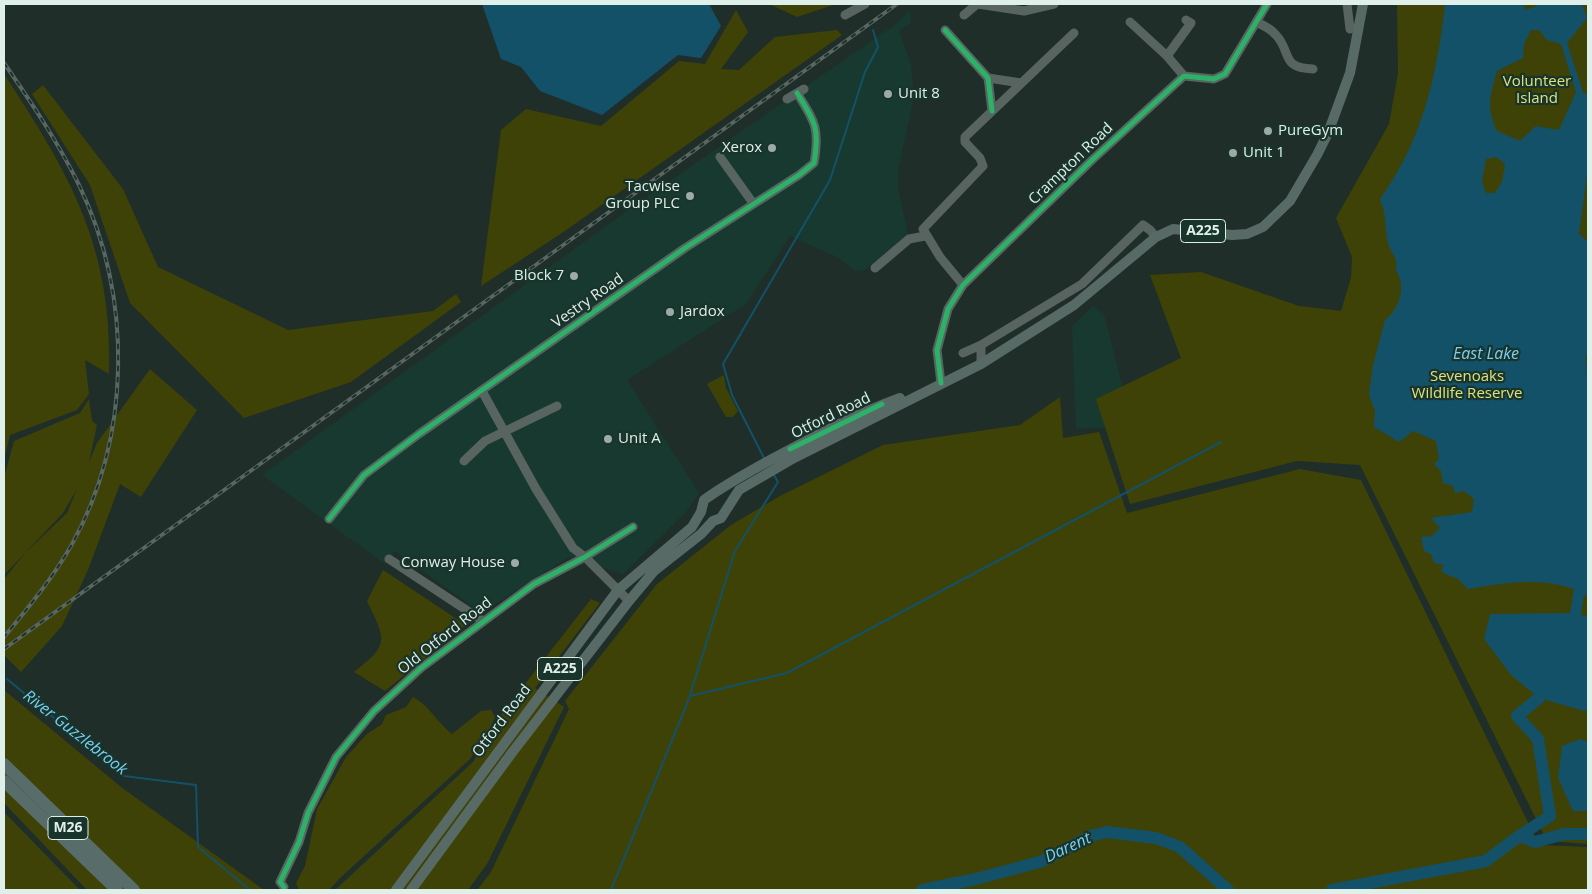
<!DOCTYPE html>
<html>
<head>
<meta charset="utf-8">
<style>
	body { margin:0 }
	#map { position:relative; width:1592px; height:894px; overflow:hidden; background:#1f2e29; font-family:"Open Sans",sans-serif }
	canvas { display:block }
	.frame { position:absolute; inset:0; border:5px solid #dfefe9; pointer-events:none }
</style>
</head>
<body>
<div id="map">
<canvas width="1592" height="894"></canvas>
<div class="frame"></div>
</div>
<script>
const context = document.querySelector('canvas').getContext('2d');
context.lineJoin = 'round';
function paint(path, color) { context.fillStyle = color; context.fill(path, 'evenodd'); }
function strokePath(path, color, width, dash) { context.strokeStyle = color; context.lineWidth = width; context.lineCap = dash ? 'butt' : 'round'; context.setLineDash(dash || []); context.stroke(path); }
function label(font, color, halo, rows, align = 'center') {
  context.font = font + ' "Open Sans",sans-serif'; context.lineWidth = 4.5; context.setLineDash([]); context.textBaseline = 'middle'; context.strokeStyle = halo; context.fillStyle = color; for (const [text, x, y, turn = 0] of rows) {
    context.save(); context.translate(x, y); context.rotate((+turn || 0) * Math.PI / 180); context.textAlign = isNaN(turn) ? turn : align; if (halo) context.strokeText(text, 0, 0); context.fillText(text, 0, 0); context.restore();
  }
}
paint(new Path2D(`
	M 909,10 L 911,16 L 910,24 L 899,30 L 911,65 L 914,96 L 898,170 L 898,189 L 908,234 L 865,270 L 855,271 L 837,257 L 790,236 L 746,304 L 627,380 L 699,493 L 686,512 L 623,574 L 569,557 L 481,613 L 395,551 L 385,564 L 262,475 L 631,208 L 896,24 Z
	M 1093,306 L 1104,314 L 1128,409 L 1113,427 L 1076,429 L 1072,326 Z`), '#18392f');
paint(new Path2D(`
	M 769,4 L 836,4 L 797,17 Z
	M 1397,4 L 1588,4 L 1588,844 L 1547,841 L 1360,465 L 1297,461 L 1130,504 L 1096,399 L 1181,358 L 1150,275 L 1201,272 L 1299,306 L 1341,311 L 1351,278 L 1352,257 L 1336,218 L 1389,124 L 1398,73 Z
	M 736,10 L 748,32 L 721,69 L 739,70 L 775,37 L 837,30 L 842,35 L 562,233 L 481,286 L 501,130 L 526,109 L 601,126 L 679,61 L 705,64 Z
	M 4,74 C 71,176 113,248 109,374 L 85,360 L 89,394 L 77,410 L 10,435 L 4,459 Z
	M 43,85 L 123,189 L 158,267 L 288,330 L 433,311 L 456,294 L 461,302 L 351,382 L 244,418 L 130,303 L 90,185 L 32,94 Z
	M 150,369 L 197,410 L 141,497 L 120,484 L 88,570 L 62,626 L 21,672 L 4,655 L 4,579 L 25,553 L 67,513 L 77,489 L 63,513 L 4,575 L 4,478 L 14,441 L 80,413 L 89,399 L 92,421 L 97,425 L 89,462 L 97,443 Z
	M 724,375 L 726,388 L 738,411 L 733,417 L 726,417 L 707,384 Z
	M 1060,397 L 1063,438 L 1099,432 L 1127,513 L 1300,469 L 1361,480 L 1539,845 L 1588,847 L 1588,890 L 477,890 L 491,872 L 569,709 L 565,701 L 657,584 L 731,525 L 780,496 L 883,445 L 1020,425 Z
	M 383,570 L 466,625 L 385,691 L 354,672 C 390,644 386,641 367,601 Z
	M 591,599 L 600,603 L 535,688 L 564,707 L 487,864 L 468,890 L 335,890 L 474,761 C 479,744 493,732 500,716 Z
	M 4,690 L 121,787 L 264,890 L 87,890 L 4,803 Z
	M 413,697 C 430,706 437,723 452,734 L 481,711 L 491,710 L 495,717 L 488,734 L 470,759 L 339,879 L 329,890 L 299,890 L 296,883 L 305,866 L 317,809 L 346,757 L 367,734 L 382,724 L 386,715 L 406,707 Z
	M 4,812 L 80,890 L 4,890 Z`), '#3f4206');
paint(new Path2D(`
	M 482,4 L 709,4 L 721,26 L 701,58 L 678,55 L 602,115 L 540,91 L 521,67 L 501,59 Z
	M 1443,4 L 1524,4 L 1525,10 L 1537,6 L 1536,4 L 1582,4 L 1587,18 L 1567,43 L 1583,92 L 1588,95 L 1588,167 L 1579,234 L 1588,242 L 1588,349 L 1586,358 L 1588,397 L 1588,596 L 1584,595 L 1581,615 L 1588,616 L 1588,712 L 1539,698 L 1511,675 L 1484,639 L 1490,614 L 1570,613 L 1574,589 C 1537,577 1505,583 1468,589 L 1458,579 L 1441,572 L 1444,565 L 1434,563 L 1431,554 L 1424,551 L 1421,537 L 1432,536 L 1440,528 L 1431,518 L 1472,512 L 1474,499 L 1464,491 L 1455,493 L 1453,486 L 1443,483 L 1441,471 L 1434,464 L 1439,459 L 1436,441 L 1413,431 L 1399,442 L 1374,427 L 1375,411 L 1369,395 L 1373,365 L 1385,320 C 1399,310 1407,286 1396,271 C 1398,254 1391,256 1388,242 C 1384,225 1388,219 1380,199 C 1423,139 1436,78 1445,6 ZM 1531,30 L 1539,30 L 1547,40 L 1561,44 L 1576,92 L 1559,130 L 1536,126 L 1520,141 L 1497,131 C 1486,107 1490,96 1497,71 L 1523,58 L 1524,44 ZM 1496,157 L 1505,164 L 1502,182 L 1495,193 L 1486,193 L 1482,182 L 1486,159 Z
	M 1580,739 L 1588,742 L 1588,811 L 1573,811 L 1558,778 L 1562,746 Z`), '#135168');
strokePath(new Path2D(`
	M 765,460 L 732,395 L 723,364 L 830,180 L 865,72 L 878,47 L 873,30
	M 7,679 L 124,776 L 196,785 L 198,847 L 250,890
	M 690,695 L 735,551 L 778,482 L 774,475
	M 611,890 L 690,696 L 787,673 L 1221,442`), '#135168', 2);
strokePath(new Path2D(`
	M 1519,836 L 1550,816 L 1538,739 L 1517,716 L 1539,698
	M 922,890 L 976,879 L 1043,861 L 1090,836 L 1107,832 L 1156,838 L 1180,847 L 1228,890
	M 1332,890 L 1486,861 L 1519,836 L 1535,842 L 1564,834 L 1588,834`), '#135168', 12);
strokePath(new Path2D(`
	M 978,4 L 1024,11 L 1054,4
	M 1347,4 L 1350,29
	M 845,15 L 865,4
	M 964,15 L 977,4
	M 1130,22 L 1167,56 L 1184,76
	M 1256,22 C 1263,25 1271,29 1276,35 C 1292,52 1280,68 1313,69
	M 945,30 L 988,78 L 992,111
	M 1167,56 L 1191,23 L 1186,20
	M 988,78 L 1021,83
	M 787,99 L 804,89
	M 720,157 L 753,203
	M 875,268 L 909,239 L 925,236
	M 963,285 L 940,257 L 923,229 L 983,166 L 980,158 L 965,142 L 965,137 L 1074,33
	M 963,353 L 981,345
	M 981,364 L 981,345 L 1082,284 L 1143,225 L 1150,230 L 1156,237
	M 941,383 L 937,350 L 948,309 L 963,285 L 1092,160 L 1184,76 L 1214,79 L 1225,74 L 1267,4
	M 482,391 L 536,489 L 573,548 L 585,557 L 629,601
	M 464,461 L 485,441 L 557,406
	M 329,519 L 364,475 L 419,434 L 685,248 L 799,175 L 814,163 C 820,128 815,122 797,93
	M 389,559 L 483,621
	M 284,887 L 280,882 L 299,842 L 308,813 L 336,757 L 374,711 L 421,668 L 534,584 L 585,557 L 633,527`), '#57645f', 9);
strokePath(new Path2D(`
	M 396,890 L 618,590 L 692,527 L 701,512 L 704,500 C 726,484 750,471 774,458 C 815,436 856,414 900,398
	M 411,890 L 511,754 L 629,601 L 654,571 L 701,534 L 713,521 L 721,518 L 739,490 L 794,458 L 981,364 L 1074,305 L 1156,237 L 1173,229 L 1232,235 L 1247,234 L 1263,227 L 1290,201 L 1317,155 L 1328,133 L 1350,73 L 1363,4`), '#586a65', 10);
strokePath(new Path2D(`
	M 4,764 L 134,890
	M 4,781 L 117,890`), '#586d6a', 12);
const rail = new Path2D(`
	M 4,63 C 31,102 58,142 79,185 C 133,297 132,437 71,546 C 52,579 28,608 4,637
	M 4,649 L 897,4`);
strokePath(rail, '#5b6662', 4);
strokePath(rail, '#19342b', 2, [5.5]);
strokePath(new Path2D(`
	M 945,30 L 988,78 L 992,111
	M 941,383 L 937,350 L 948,309 L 963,285 L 1092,160 L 1184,76 L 1214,79 L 1225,74 L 1267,4
	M 790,449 L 882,404
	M 329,519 L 364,475 L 419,434 L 685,248 L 799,175 L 814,163 C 820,128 815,122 797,93
	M 284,887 L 280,882 L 299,842 L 308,813 L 336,757 L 374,711 L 421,668 L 534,584 L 585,557 L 633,527`), '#2db169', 5);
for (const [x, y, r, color] of [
	[888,94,5,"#9caba6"],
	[1268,131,5,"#9caba6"],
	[772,148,5,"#9caba6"],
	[1233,153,5,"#9caba6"],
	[690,196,5,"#9caba6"],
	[574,276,5,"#9caba6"],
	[670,312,5,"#9caba6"],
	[608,439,5,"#9caba6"],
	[515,563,5,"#9caba6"]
]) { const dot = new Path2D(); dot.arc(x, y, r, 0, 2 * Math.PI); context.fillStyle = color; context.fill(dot); strokePath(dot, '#19342b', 2); }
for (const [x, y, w] of [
	[1203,231,45],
	[560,669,45],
	[68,828,40]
]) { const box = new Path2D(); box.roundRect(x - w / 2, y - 11.5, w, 23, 4); context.fillStyle = '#19342b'; context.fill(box); strokePath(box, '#dfefe9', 1); }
label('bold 14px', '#dfefe9', null, [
	["A225",1203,231],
	["A225",560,669],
	["M26",68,828]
]);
label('15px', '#dde27e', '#19342b', [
	["Volunteer",1537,82],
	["Island",1537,99],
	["Sevenoaks",1467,377],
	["Wildlife Reserve",1467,394]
]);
label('15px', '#dfefe9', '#19342b', [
	["Unit 8",898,94],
	["PureGym",1278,131],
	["Xerox",762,148,"right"],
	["Unit 1",1243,153],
	["Tacwise",680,187,"right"],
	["Group PLC",680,204,"right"],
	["Block 7",564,276,"right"],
	["Jardox",680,312],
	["Unit A",618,439],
	["Conway House",505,563,"right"]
], 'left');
label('15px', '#dfefe9', '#19342b', [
	["Crampton Road",1071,164,-44],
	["Vestry Road",588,301,-35],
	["Otford Road",831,416,-26],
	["Old Otford Road",445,636,-38],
	["Otford Road",502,721,-53]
]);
label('italic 16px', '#79d0f5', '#19342b', [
	["East Lake",1486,354],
	["River Guzzlebrook",75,733,38],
	["Darent",1068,848,-25]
]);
</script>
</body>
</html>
